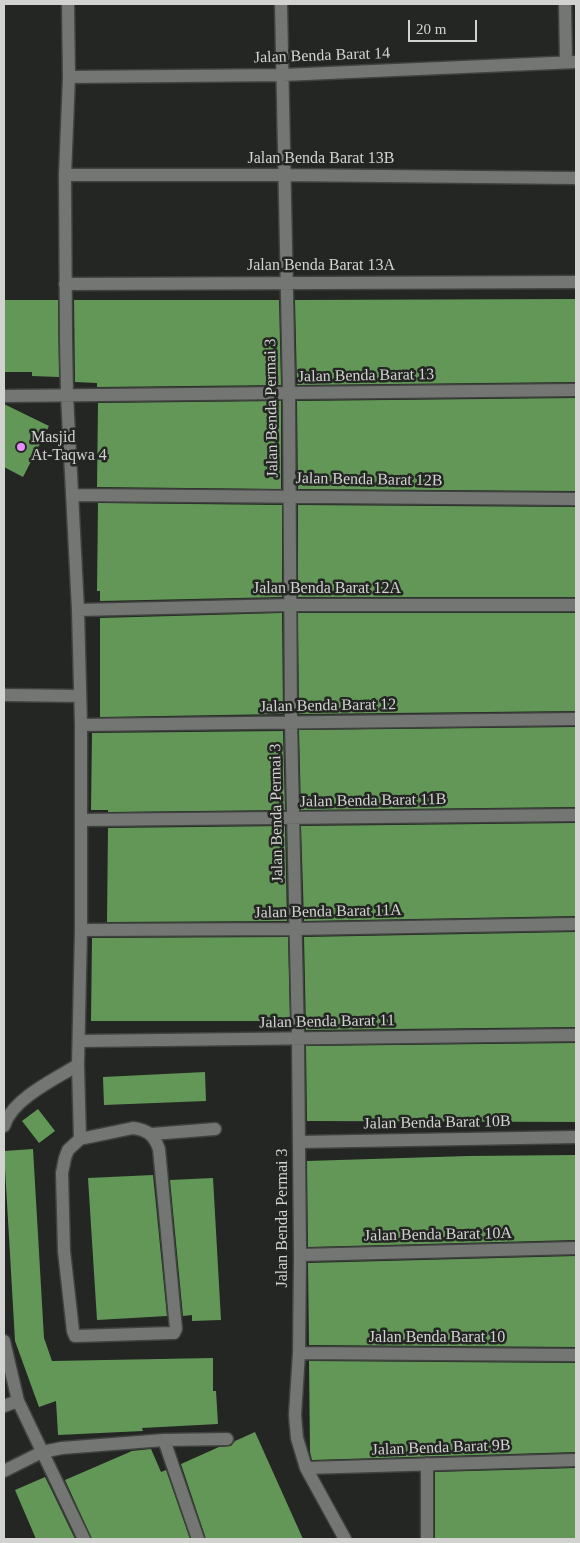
<!DOCTYPE html>
<html>
<head>
<meta charset="utf-8">
<style>
	body { margin:0 }
	#map { position:relative; width:580px; height:1543px; overflow:hidden; background:#232622; font-family:Georgia,serif }
	canvas { display:block }
	.frame { position:absolute; inset:0; border:5px solid #d2d3d1; pointer-events:none }
	.scale { position:absolute; left:408px; top:20px; width:69px; height:22px; box-sizing:border-box; border:2px solid #d2d3d1; border-top:0; padding-left:6px; font-size:15px; line-height:18px; white-space:nowrap; color:#d2d3d1; -webkit-text-stroke:4px #232622; paint-order:stroke }
</style>
</head>
<body>
<div id="map">
<canvas width="580" height="1543"></canvas>
<div class="frame"></div>
<div class="scale">20 m</div>
</div>
<script>
const context = document.querySelector('canvas').getContext('2d');
context.lineJoin = 'round';
function paint(path, color) { context.fillStyle = color; context.fill(path, 'evenodd'); }
function strokePath(path, color, width, dash) { context.strokeStyle = color; context.lineWidth = width; context.lineCap = dash ? 'butt' : 'round'; context.setLineDash(dash || []); context.stroke(path); }
function label(font, color, halo, rows, align = 'center') {
  context.font = font + ' Georgia,serif'; context.lineWidth = 5; context.setLineDash([]); context.textBaseline = 'middle'; context.strokeStyle = halo; context.fillStyle = color; for (const [text, x, y, turn = 0] of rows) {
    context.save(); context.translate(x, y); context.rotate((+turn || 0) * Math.PI / 180); context.textAlign = isNaN(turn) ? turn : align; if (halo) context.strokeText(text, 0, 0); context.fillText(text, 0, 0); context.restore();
  }
}
paint(new Path2D(`
	M 576,299 L 576,382 L 297,385 L 295,300 Z
	M 4,300 L 58,300 L 59,377 L 32,376 L 32,372 L 4,372 Z
	M 74,300 L 279,300 L 281,385 L 97,387 L 97,383 L 75,382 Z
	M 576,398 L 576,491 L 298,489 L 297,401 Z
	M 281,401 L 281,489 L 97,487 L 98,403 Z
	M 4,404 L 49,426 L 23,477 L 4,467 Z
	M 98,503 L 282,505 L 282,597 L 100,601 L 100,591 L 97,591 Z
	M 298,505 L 576,507 L 576,597 L 298,597 Z
	M 282,613 L 283,714 L 100,717 L 100,618 Z
	M 298,613 L 576,613 L 576,711 L 299,714 Z
	M 576,727 L 576,807 L 301,810 L 299,730 Z
	M 283,731 L 285,810 L 108,812 L 108,810 L 91,810 L 92,733 Z
	M 576,823 L 576,916 L 304,921 L 301,826 Z
	M 285,826 L 287,921 L 107,922 L 108,828 Z
	M 576,932 L 576,1027 L 306,1030 L 304,937 Z
	M 288,937 L 290,1021 L 91,1021 L 92,938 Z
	M 576,1043 L 576,1122 L 307,1121 L 306,1046 Z
	M 205,1072 L 206,1101 L 104,1105 L 103,1077 Z
	M 38,1109 L 55,1131 L 39,1143 L 22,1121 Z
	M 33,1149 L 44,1338 L 52,1361 L 213,1358 L 213,1391 L 216,1391 L 218,1424 L 142,1428 L 143,1431 L 58,1435 L 56,1401 L 39,1407 L 15,1341 L 4,1151 Z
	M 576,1155 L 575,1240 L 308,1247 L 307,1161 L 468,1156 Z
	M 153,1175 L 167,1316 L 97,1320 L 88,1178 Z
	M 213,1178 L 221,1320 L 192,1321 L 192,1315 L 183,1316 L 170,1180 Z
	M 576,1256 L 576,1347 L 309,1345 L 308,1263 Z
	M 309,1361 L 576,1363 L 576,1452 L 312,1460 L 310,1452 Z
	M 255,1432 L 303,1539 L 206,1539 L 181,1464 L 219,1447 L 231,1446 L 235,1441 Z
	M 151,1449 L 161,1472 L 166,1470 L 190,1539 L 92,1539 L 65,1480 L 132,1451 Z
	M 576,1468 L 576,1539 L 435,1539 L 435,1472 Z
	M 45,1477 L 50,1487 L 75,1539 L 36,1539 L 15,1490 Z`), '#639757');
const street = new Path2D(`
	M 68,4 L 69,77 L 65,175 L 66,338 L 67,395 L 78,610 L 81,725 L 81,930 L 78,1065 L 80,1139
	M 281,4 L 289,393 L 291,722 L 298,1038 L 300,1255 L 299,1353 L 295,1415 L 297,1438 L 306,1468 L 345,1539
	M 565,4 L 566,62
	M 69,77 L 283,75 L 576,62
	M 65,175 L 285,175 L 576,178
	M 65,284 L 576,282
	M 4,396 L 576,390
	M 72,495 L 576,499
	M 78,610 L 290,605 L 576,605
	M 4,695 L 80,696
	M 81,725 L 576,719
	M 81,820 L 576,815
	M 81,930 L 296,929 L 576,924
	M 79,1041 L 576,1035
	M 4,1126 C 12,1099 55,1079 78,1065
	M 133,1128 C 148,1130 154,1135 159,1149 L 176,1329 L 174,1333 L 171,1333 L 77,1336 L 75,1336 L 73,1331 L 64,1251 L 62,1173 L 65,1158 L 68,1150 L 80,1139 Z
	M 152,1134 L 215,1129
	M 299,1142 L 576,1137
	M 300,1255 L 576,1248
	M 4,1341 L 18,1401 L 84,1539
	M 299,1353 L 576,1355
	M 4,1406 L 18,1401
	M 164,1440 L 198,1539
	M 306,1468 L 576,1460
	M 4,1471 L 42,1452 L 62,1448 L 164,1440 L 227,1439
	M 427,1539 L 427,1464`);
strokePath(street, '#3f423f', 15);
strokePath(street, '#737672', 12);
for (const [x, y, r, color] of [
	[21,447,5,"#e98dfe"]
]) { const dot = new Path2D(); dot.arc(x, y, r, 0, 2 * Math.PI); context.fillStyle = color; context.fill(dot); strokePath(dot, '#232622', 2); }
label('16px', '#d2d3d1', '#232622', [
	["Jalan Benda Barat 14",322,56,-2],
	["Jalan Benda Barat 13B",321,159],
	["Jalan Benda Barat 13A",321,266],
	["Jalan Benda Barat 13",366,376,-1],
	["Jalan Benda Permai 3",272,408,-91],
	["Jalan Benda Barat 12B",369,480,1],
	["Jalan Benda Barat 12A",327,589],
	["Jalan Benda Barat 12",328,706,-1],
	["Jalan Benda Barat 11B",373,801,-1],
	["Jalan Benda Permai 3",277,813,-91],
	["Jalan Benda Barat 11A",328,912,-1],
	["Jalan Benda Barat 11",327,1022,-1],
	["Jalan Benda Barat 10B",437,1123,-1],
	["Jalan Benda Permai 3",283,1218,-90],
	["Jalan Benda Barat 10A",438,1235,-1],
	["Jalan Benda Barat 10",437,1338],
	["Jalan Benda Barat 9B",441,1448,-2]
]);
label('16px', '#d2d3d1', '#232622', [
	["Masjid",31,438],
	["At-Taqwa 4",31,456]
], 'left');
</script>
</body>
</html>
